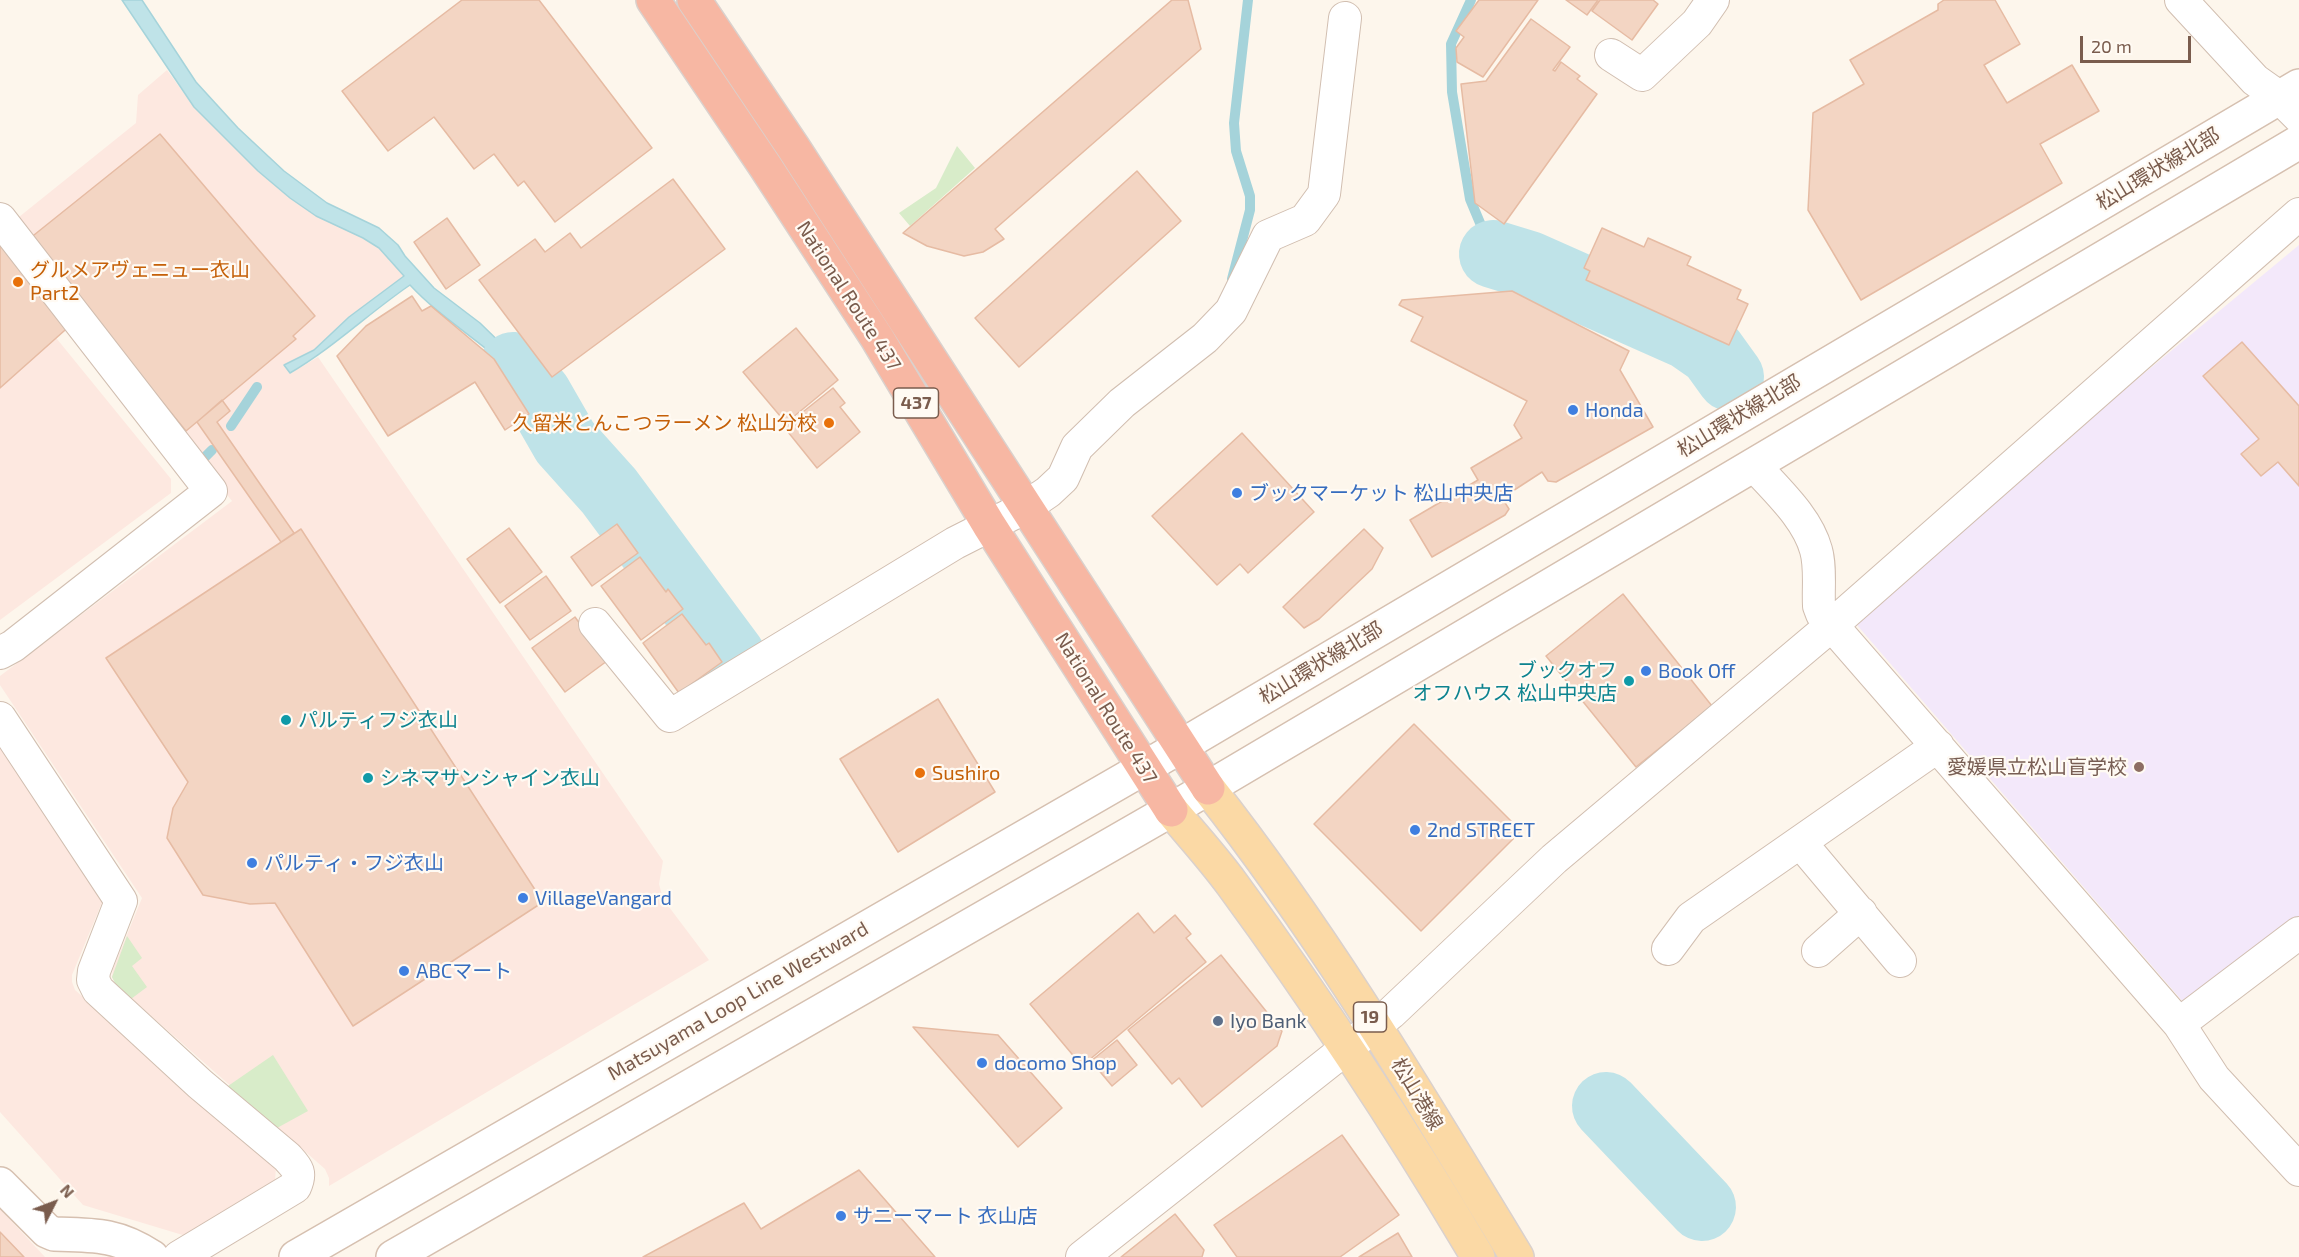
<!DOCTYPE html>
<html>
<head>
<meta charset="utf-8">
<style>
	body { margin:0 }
	#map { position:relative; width:2299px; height:1257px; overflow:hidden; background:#fdf6ec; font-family:"Exo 2",sans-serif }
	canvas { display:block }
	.north { position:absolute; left:24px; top:1173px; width:60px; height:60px; -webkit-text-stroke:4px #fffaf3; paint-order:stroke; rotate:48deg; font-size:16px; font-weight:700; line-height:24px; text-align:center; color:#7a5c4d }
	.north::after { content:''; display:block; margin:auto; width:21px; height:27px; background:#7a5c4d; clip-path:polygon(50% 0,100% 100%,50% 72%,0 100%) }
	.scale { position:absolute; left:2080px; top:36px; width:111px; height:27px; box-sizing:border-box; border:3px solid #7a5c4d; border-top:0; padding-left:8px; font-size:18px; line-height:21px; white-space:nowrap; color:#7a5c4d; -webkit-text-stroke:4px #fffaf3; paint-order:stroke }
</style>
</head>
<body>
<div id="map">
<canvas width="2299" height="1257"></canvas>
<div class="north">N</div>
<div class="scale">20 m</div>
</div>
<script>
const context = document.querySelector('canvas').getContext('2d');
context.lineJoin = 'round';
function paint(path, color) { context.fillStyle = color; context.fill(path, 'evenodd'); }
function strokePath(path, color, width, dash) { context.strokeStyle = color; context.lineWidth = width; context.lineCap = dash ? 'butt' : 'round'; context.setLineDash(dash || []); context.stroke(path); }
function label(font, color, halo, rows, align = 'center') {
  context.font = font + ' "Exo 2","Noto Sans JP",sans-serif'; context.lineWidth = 4.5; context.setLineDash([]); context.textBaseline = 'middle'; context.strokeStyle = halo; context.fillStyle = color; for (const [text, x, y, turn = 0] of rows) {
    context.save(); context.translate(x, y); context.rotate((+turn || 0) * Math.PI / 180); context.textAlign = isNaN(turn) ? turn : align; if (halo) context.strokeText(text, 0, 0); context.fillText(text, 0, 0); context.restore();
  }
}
paint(new Path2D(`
	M 167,70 L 194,107 L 258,171 L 290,198 L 316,216 L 363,238 L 379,248 L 404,276 L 349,317 L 314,350 L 285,366 L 291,373 L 318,357 L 663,861 L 659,884 L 663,899 L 709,960 L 329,1186 L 329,1178 L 325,1169 L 116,985 L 112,977 L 113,969 L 142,898 L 0,685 L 0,676 L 232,501 L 9,225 L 136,123 L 138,95 ZM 254,385 L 261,390 L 234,428 L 228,423 Z
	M 0,269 L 171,479 L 171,493 L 0,620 Z
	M 0,746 L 103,900 L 72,975 L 72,982 L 75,990 L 276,1167 L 275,1181 L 186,1236 L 83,1205 L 0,1112 Z
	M 0,1209 L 45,1257 L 0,1257 Z`), '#fde8e0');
paint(new Path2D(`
	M 2299,245 L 2299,917 L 2184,1003 L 1850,617 Z`), '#f3e8fa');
paint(new Path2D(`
	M 957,146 L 975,168 L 910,226 L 899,213 L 936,188 Z
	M 127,936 L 142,958 L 132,966 L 147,987 L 131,999 L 116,985 L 112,977 Z
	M 273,1055 L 308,1111 L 277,1128 L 228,1086 Z`), '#d8ecc9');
const water = new Path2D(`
	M 122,0 L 142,0 L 196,82 L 238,128 L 284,171 L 327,203 L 379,228 L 398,245 L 405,256 L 434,288 L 480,323 L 518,360 L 544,390 L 571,439 L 558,446 C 540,414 523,379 495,356 C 466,332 435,312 410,285 C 369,313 333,348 290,373 L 284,365 L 314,350 L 349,317 L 404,276 L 379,248 L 363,238 L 316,216 L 290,198 L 258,171 L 194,107 Z`);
paint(water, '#bfe3e8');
strokePath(water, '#a5d3da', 1.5);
strokePath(new Path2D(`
	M 1471,0 L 1451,44 L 1452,92 L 1470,199 L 1493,254
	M 1232,279 L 1250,210 L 1250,196 L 1236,151 L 1234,123 L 1248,0
	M 231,426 L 257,387
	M 203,459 L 212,450`), '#a5d3da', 10);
strokePath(new Path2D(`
	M 1493,254 L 1529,265 L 1689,336 L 1712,352 L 1730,377
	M 513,366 L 538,395 L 565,442 L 609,491 L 732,657
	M 1606,1106 L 1702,1207`), '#bfe3e8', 68);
const building = new Path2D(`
	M 462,0 L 539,0 L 652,148 L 555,222 L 524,181 L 518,186 L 494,154 L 474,169 L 434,117 L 388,151 L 342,91 Z
	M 1172,0 L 1188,0 L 1201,49 L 995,229 L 1004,239 L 983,252 L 964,256 L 927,246 L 903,233 Z
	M 1479,0 L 1538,0 L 1483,77 L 1457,62 L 1456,48 L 1464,37 L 1456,31 Z
	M 1566,0 L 1598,0 L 1587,15 Z
	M 1600,0 L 1653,0 L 1658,4 L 1632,40 L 1592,11 Z
	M 1944,0 L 1995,0 L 2020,44 L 1984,65 L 2007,103 L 2072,65 L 2099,111 L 2040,144 L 2062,183 L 1861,300 L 1808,210 L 1813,113 L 1864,84 L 1850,60 L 1938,10 L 1938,4 Z
	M 1531,19 L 1570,47 L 1553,70 L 1555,71 L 1561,62 L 1580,76 L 1577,79 L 1597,94 L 1504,224 L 1475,203 L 1461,84 L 1486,81 Z
	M 160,134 L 315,316 L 293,336 L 296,339 L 186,431 L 29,239 Z
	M 1137,171 L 1181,221 L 1019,367 L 975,318 Z
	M 673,179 L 725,249 L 552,377 L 479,280 L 535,239 L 545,252 L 570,233 L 581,248 Z
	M 447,218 L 480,265 L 446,289 L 414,242 Z
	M 1602,228 L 1644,247 L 1648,238 L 1691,257 L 1687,265 L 1741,290 L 1737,299 L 1748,304 L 1729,345 L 1586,280 L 1590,271 L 1584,268 Z
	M 0,241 L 73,323 L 0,388 Z
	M 1512,291 L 1629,351 L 1620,370 L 1653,427 L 1556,482 L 1548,481 L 1542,472 L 1502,498 L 1509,509 L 1505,515 L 1432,557 L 1410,520 L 1478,480 L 1471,468 L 1522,438 L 1514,425 L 1527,401 L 1411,341 L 1423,317 L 1399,305 L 1402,300 Z
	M 412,296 L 422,311 L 431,306 L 494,359 L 529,414 L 505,430 L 475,382 L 388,436 L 337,356 L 366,326 Z
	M 796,328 L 838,380 L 786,423 L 743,372 Z
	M 2242,342 L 2299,406 L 2299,486 L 2278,462 L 2261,476 L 2241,454 L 2259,439 L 2203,376 Z
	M 833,388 L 845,403 L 840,407 L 860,432 L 817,468 L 784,427 Z
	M 222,400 L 230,411 L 217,422 L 294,533 L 281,542 L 197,422 Z
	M 1242,433 L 1314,512 L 1248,573 L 1240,564 L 1217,585 L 1152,516 Z
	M 617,524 L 638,553 L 592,586 L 571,557 Z
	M 509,528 L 542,572 L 500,603 L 467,559 Z
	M 301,529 L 543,902 L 353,1026 L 275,903 L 250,904 L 203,895 L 167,838 L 173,808 L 188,782 L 106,658 Z
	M 1364,529 L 1383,548 L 1372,569 L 1319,619 L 1304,628 L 1283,607 Z
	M 640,557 L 666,592 L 668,589 L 683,609 L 641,640 L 601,586 Z
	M 546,576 L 571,611 L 530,640 L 505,606 Z
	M 1623,594 L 1712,706 L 1636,767 L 1546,656 Z
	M 682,614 L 706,645 L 709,643 L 722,662 L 679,693 L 643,643 Z
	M 575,617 L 607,661 L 565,692 L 532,648 Z
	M 938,699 L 995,792 L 898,852 L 840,759 Z
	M 1414,724 L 1521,831 L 1421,931 L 1314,824 Z
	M 1138,913 L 1154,933 L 1175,915 L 1191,934 L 1186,938 L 1206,962 L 1082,1066 L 1030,1004 Z
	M 1221,955 L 1282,1031 L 1277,1046 L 1202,1107 L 1179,1078 L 1172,1084 L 1128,1030 Z
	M 913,1027 L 998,1035 L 1062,1108 L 1018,1147 Z
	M 1117,1040 L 1137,1065 L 1112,1086 L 1091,1061 Z
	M 1342,1135 L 1399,1215 L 1340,1257 L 1237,1257 L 1214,1225 Z
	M 859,1170 L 935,1257 L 643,1257 L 744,1203 L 761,1229 Z
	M 1175,1214 L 1204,1250 L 1202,1257 L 1121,1257 Z
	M 0,1232 L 24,1257 L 0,1257 Z
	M 1398,1233 L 1412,1257 L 1359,1257 Z`);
paint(building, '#f3d5c3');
strokePath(building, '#e6bba3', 1.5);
const street = new Path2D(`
	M 2181,0 L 2255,80 L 2279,97 L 2299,117
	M 1611,55 L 1642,75 L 1697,23 L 1713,0
	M 0,219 L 211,491 L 13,646 L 0,653
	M 1754,465 C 1776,490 1807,517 1816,550 C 1821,567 1818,588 1819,606 L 1822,614 L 2179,1024 L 2214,1078 L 2299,1170
	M 595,624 L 670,716 L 955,543 L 1026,507 L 1048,492 L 1063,478 L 1077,447 L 1122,403 L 1205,338 L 1231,311 L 1268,236 L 1305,220 L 1324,194 L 1345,18
	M 0,718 L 121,901 L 94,971 L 93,980 L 98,990 L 200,1084 L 287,1157 C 297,1168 302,1172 295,1187 L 179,1257
	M 1800,842 L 1900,961
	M 1668,949 L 1691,918 L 1938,746
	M 1818,951 L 1861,913
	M 2179,1024 L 2299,933
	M 1082,1257 L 1391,1013 L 1554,859 L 1832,625 L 2299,214`);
const secondary = new Path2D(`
	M 0,1184 L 47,1231 L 54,1234 C 95,1235 117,1234 152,1257
	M 296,1257 L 1144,768 L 2299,86
	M 393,1257 L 1171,810 L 2299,142`);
const primary = new Path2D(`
	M 1208,788 C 1324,935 1420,1097 1517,1257
	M 1171,810 C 1191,834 1213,858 1232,884 C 1320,1004 1402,1129 1478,1257`);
const highway = new Path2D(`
	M 653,0 L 765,166 L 877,338 L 989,525 L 1171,810
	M 694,0 L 793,147 L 1208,788`);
strokePath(street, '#d1beb0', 34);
strokePath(secondary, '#d6c0b0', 36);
strokePath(primary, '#dad1cd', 36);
strokePath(highway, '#dad1cd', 36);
strokePath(street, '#fff', 32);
strokePath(secondary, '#fff', 33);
strokePath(primary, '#fbd9a5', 33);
strokePath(highway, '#f7b7a3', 33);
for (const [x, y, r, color] of [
	[18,282,6,"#e8710a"],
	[1573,410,6,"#3f7fe0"],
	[829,423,6,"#e8710a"],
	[1237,493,6,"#3f7fe0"],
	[1646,671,6,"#3f7fe0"],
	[1629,681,6,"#0f9aa8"],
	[286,720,6,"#0f9aa8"],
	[2139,767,6,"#8d6e63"],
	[920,773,6,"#e8710a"],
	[368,778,6,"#0f9aa8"],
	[1415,830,6,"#3f7fe0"],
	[252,863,6,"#3f7fe0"],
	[523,898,6,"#3f7fe0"],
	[404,971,6,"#3f7fe0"],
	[1218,1021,6,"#5c6f8a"],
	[982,1063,6,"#3f7fe0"],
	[841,1216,6,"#3f7fe0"]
]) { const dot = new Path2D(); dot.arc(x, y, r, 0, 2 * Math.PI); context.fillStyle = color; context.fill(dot); strokePath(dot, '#fffaf3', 2); }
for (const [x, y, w] of [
	[916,403,45],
	[1370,1017,33]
]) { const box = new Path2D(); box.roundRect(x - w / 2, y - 15, w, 30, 4.5); context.fillStyle = '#fffaf3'; context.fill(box); strokePath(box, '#7a5c4d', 1.5); }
label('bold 18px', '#7a5c4d', null, [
	["437",916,403],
	["19",1370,1017]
]);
label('20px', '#7a5c4d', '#fffaf3', [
	["松山環状線北部",2158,169,-31],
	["National Route 437",849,296,57],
	["松山環状線北部",1739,416,-31],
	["松山環状線北部",1321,663,-31],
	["National Route 437",1106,708,58],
	["Matsuyama Loop Line Westward",738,1001,-30],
	["松山港線",1417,1094,59]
]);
label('20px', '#c56008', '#fffaf3', [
	["グルメアヴェニュー衣山",30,270],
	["Part2",30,293],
	["久留米とんこつラーメン 松山分校",817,423,"right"],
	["Sushiro",932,773]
], 'left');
label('20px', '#366cbe', '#fffaf3', [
	["Honda",1585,410],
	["ブックマーケット 松山中央店",1249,493],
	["Book Off",1658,671],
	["2nd STREET",1427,830],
	["パルティ・フジ衣山",264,863],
	["VillageVangard",535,898],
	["ABCマート",416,971],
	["docomo Shop",994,1063],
	["サニーマート 衣山店",853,1216]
], 'left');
label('20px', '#0d838f', '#fffaf3', [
	["ブックオフ",1617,670,"right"],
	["オフハウス 松山中央店",1617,693,"right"],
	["パルティフジ衣山",298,720],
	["シネマサンシャイン衣山",380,778]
], 'left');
label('20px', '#785e54', '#fffaf3', [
	["愛媛県立松山盲学校",2127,767]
], 'right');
label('20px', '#4e5e75', '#fffaf3', [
	["Iyo Bank",1230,1021]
], 'left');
</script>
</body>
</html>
